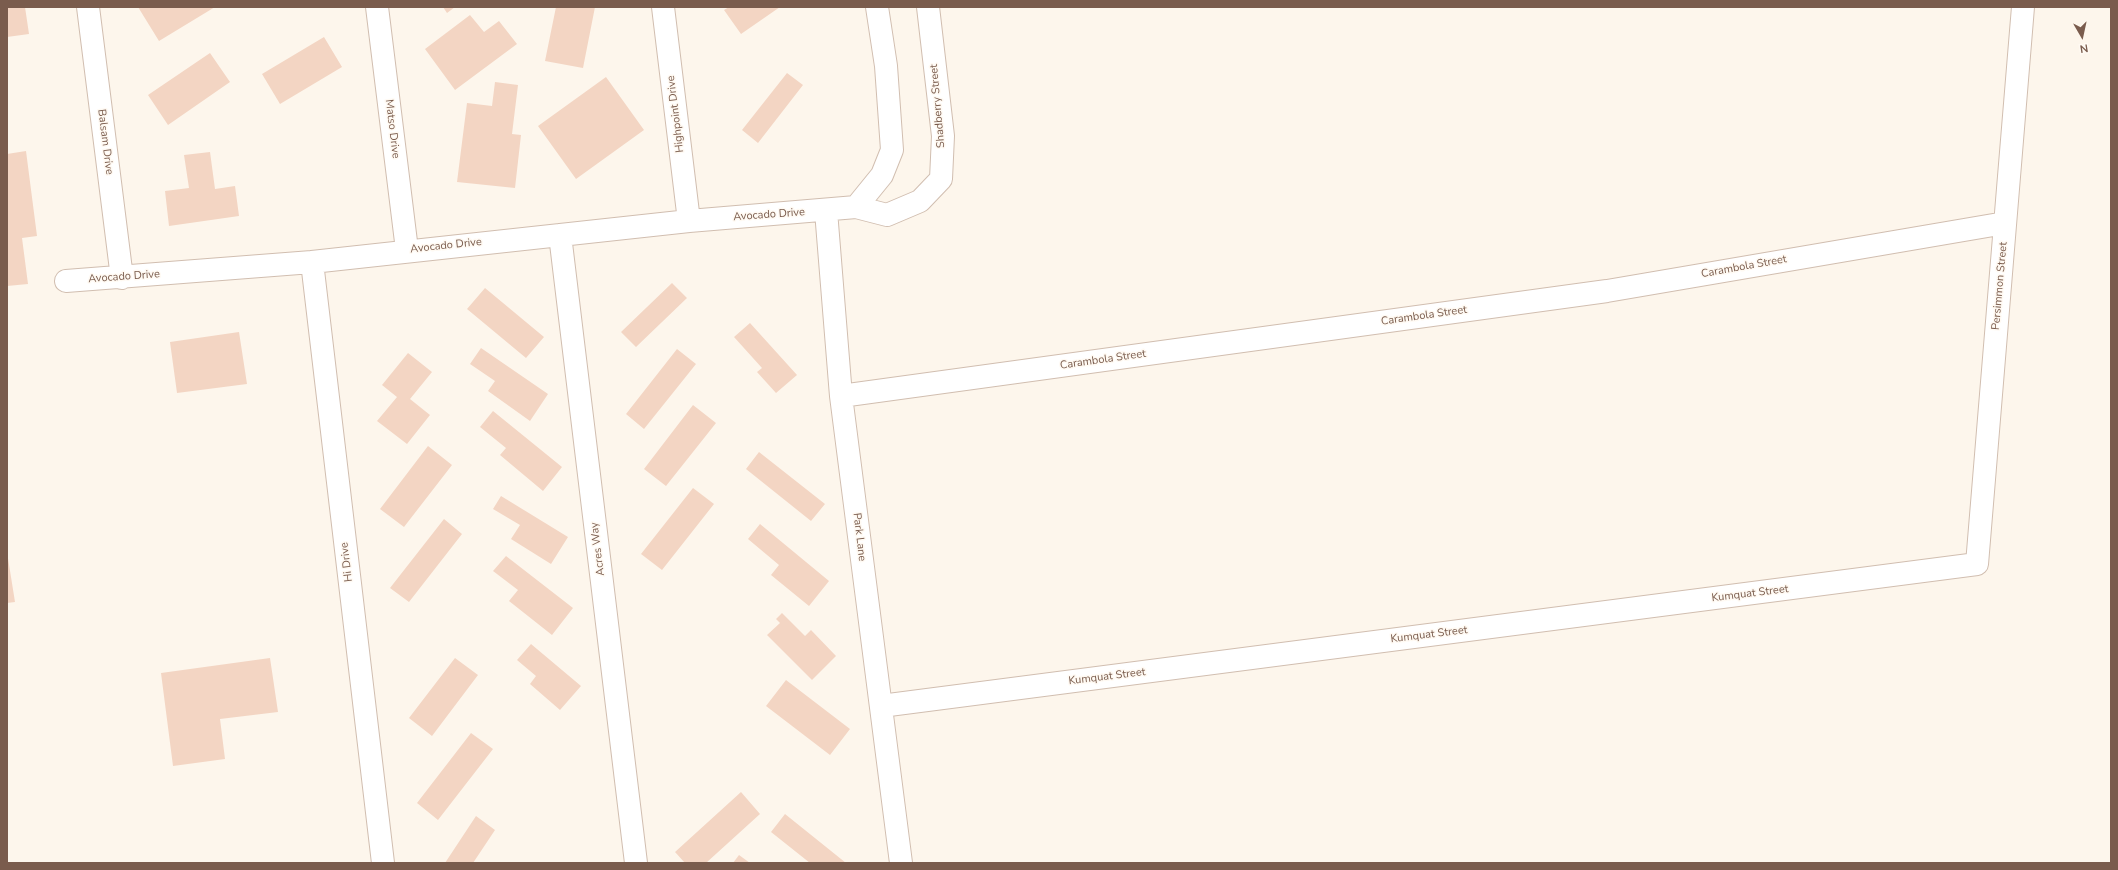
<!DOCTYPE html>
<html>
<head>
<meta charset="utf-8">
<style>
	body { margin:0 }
	#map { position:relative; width:2118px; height:870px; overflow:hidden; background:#fdf6ec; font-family:"Nunito Sans",sans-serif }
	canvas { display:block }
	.frame { position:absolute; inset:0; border:8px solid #7a5c4d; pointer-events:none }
	.north { position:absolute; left:2062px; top:16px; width:40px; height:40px; -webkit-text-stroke:3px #fffaf3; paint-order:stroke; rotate:171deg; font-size:11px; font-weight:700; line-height:16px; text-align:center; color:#7a5c4d }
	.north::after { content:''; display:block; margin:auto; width:14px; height:18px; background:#7a5c4d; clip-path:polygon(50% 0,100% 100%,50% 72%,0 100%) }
</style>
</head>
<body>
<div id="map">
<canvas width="2118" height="870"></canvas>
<div class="frame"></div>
<div class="north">N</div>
</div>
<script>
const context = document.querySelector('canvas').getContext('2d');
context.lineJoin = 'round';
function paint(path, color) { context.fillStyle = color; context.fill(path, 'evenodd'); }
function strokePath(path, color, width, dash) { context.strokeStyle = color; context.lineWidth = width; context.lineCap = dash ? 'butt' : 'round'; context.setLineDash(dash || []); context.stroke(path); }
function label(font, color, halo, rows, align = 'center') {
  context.font = font + ' "Nunito Sans",sans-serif'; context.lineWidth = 3; context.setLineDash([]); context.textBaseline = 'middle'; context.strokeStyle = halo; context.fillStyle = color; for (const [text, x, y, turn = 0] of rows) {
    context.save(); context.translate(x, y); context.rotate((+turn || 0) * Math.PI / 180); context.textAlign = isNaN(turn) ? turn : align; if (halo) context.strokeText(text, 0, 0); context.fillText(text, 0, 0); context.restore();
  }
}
paint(new Path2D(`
	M 7,7 L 25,7 L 29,34 L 7,37 Z
	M 138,7 L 215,7 L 159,41 Z
	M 443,7 L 455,7 L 447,13 Z
	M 556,7 L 595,7 L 583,68 L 545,61 Z
	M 729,7 L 780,7 L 741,34 L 724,10 Z
	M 470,15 L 484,32 L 499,21 L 517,44 L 455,90 L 425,49 Z
	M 324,37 L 342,67 L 280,104 L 262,74 Z
	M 210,53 L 230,82 L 168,125 L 148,95 Z
	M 787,73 L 803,85 L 758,143 L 742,130 Z
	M 606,77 L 644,130 L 576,179 L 538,126 Z
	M 495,82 L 518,85 L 512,134 L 521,135 L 515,188 L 457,182 L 467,103 L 492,106 Z
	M 26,151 L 37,236 L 22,238 L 28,284 L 7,286 L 7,154 Z
	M 210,152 L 215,189 L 235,186 L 239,216 L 169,226 L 165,191 L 189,188 L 184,155 Z
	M 672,283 L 687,298 L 636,347 L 621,332 Z
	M 485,288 L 544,337 L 526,358 L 467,309 Z
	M 750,323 L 797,375 L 776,393 L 757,372 L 762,368 L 734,337 Z
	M 239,332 L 247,384 L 177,393 L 170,342 Z
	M 481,348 L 548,394 L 530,421 L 488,391 L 495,381 L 470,364 Z
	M 677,349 L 696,364 L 644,429 L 626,414 Z
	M 408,353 L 432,372 L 410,399 L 430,415 L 407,444 L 377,421 L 397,397 L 382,385 Z
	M 693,405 L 716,423 L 666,486 L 644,469 Z
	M 493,411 L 562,467 L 543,491 L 500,455 L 506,448 L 480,427 Z
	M 428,446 L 452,465 L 404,527 L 380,509 Z
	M 759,452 L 825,504 L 811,521 L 746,469 Z
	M 693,488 L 714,504 L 662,570 L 641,554 Z
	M 501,496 L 568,537 L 551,564 L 511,539 L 520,525 L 493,509 Z
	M 444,519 L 462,534 L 409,602 L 390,588 Z
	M 760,524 L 829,581 L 809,606 L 771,575 L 779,565 L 748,539 Z
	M 7,552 L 15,602 L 7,603 Z
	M 506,556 L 573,608 L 552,635 L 509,601 L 518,590 L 493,571 Z
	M 782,613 L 805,636 L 811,630 L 836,656 L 812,680 L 767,635 L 780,623 L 776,619 Z
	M 531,644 L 581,686 L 560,710 L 530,684 L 536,676 L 517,660 Z
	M 270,658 L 278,712 L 220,719 L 225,759 L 173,766 L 161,673 Z
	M 455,658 L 478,675 L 432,736 L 409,718 Z
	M 786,680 L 850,729 L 830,755 L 766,706 Z
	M 471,733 L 493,749 L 438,820 L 417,803 Z
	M 741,792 L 760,814 L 706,863 L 685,863 L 675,852 Z
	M 785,814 L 846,863 L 810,863 L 771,832 Z
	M 476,816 L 495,830 L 473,863 L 445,863 Z
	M 739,855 L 750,863 L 733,863 Z`), '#f3d5c3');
const minor = new Path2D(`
	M 88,7 L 122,278
	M 377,7 L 407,250
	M 663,7 L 689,221
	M 856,207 L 882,175 L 892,150 L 886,66 L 877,7
	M 826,211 L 841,396 L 901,863
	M 560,235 L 636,863
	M 312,262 L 383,863
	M 66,281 L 312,262 L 689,221 L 856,207 L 887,215 L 920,201 L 941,179 L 943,136 L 928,7
	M 841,396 L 1607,291 L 2005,223
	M 881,706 L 1977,564 L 2023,7`);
strokePath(minor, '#d1beb0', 24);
strokePath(minor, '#fff', 22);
label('11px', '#7a5c4d', '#fffaf3', [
	["Shadberry Street",938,106,-95],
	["Highpoint Drive",676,114,-97],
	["Matso Drive",392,129,83],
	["Balsam Drive",105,142,83],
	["Avocado Drive",769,215,-4],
	["Avocado Drive",446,246,-6],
	["Carambola Street",1744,267,-10],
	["Avocado Drive",124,277,-4],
	["Persimmon Street",2000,286,-85],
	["Carambola Street",1424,316,-8],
	["Carambola Street",1103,360,-8],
	["Park Lane",859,537,83],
	["Acres Way",598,549,-97],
	["Hi Drive",347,562,-97],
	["Kumquat Street",1750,594,-7],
	["Kumquat Street",1429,635,-7],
	["Kumquat Street",1107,677,-7]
]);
</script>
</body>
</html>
